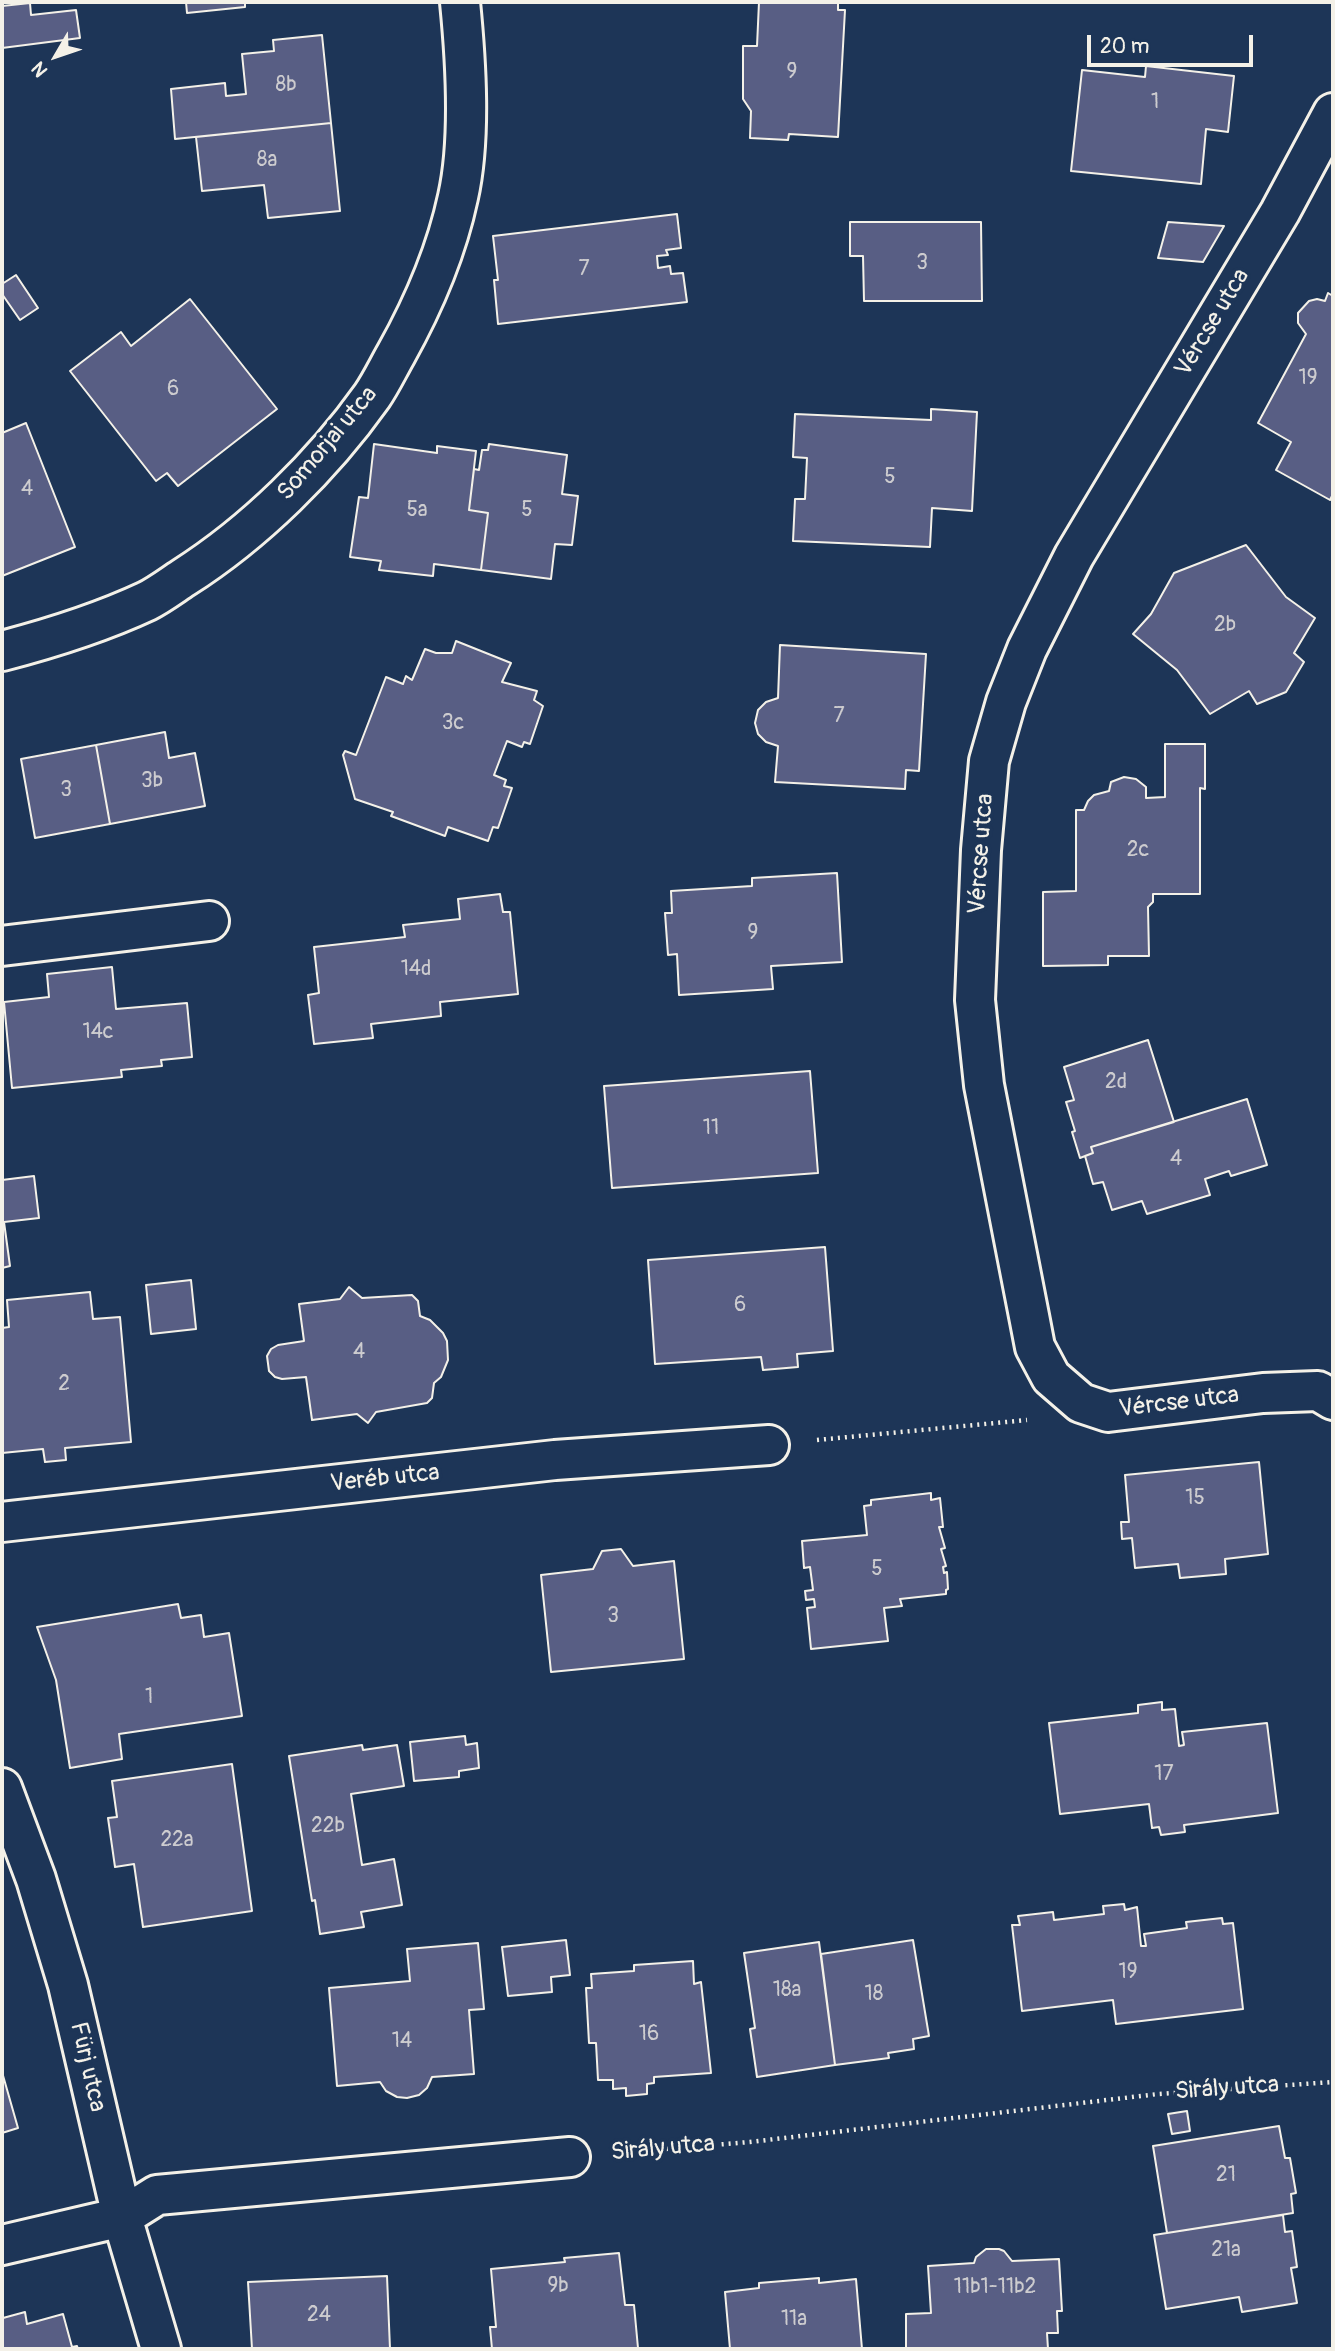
<!DOCTYPE html>
<html>
<head>
<meta charset="utf-8">
<style>
	body { margin:0 }
	#map { position:relative; width:1335px; height:2351px; overflow:hidden; background:#1d3557; font-family:Pangolin,sans-serif }
	canvas { display:block }
	.frame { position:absolute; inset:0; border:4px solid #f4f1e8; pointer-events:none }
	.north { position:absolute; left:21px; top:21px; width:70px; height:70px; -webkit-text-stroke:5px #1d3557; paint-order:stroke; rotate:231deg; font-size:19px; font-weight:700; line-height:28px; text-align:center; color:#f4f1e8 }
	.north::after { content:''; display:block; margin:auto; width:24px; height:32px; background:#f4f1e8; clip-path:polygon(50% 0,100% 100%,50% 72%,0 100%) }
	.scale { position:absolute; left:1087px; top:35px; width:166px; height:32px; box-sizing:border-box; border:4px solid #f4f1e8; border-top:0; padding-left:9px; font-size:21px; line-height:24px; white-space:nowrap; color:#f4f1e8; -webkit-text-stroke:5px #1d3557; paint-order:stroke }
</style>
</head>
<body>
<div id="map">
<canvas width="1335" height="2351"></canvas>
<div class="frame"></div>
<div class="north">N</div>
<div class="scale">20 m</div>
</div>
<script>
const context = document.querySelector('canvas').getContext('2d');
context.lineJoin = 'round';
function paint(path, color) { context.fillStyle = color; context.fill(path, 'evenodd'); }
function strokePath(path, color, width, dash) { context.strokeStyle = color; context.lineWidth = width; context.lineCap = dash ? 'butt' : 'round'; context.setLineDash(dash || []); context.stroke(path); }
function label(font, color, halo, rows, align = 'center') {
  context.font = font + ' Pangolin,sans-serif'; context.lineWidth = 7; context.setLineDash([]); context.textBaseline = 'middle'; context.strokeStyle = halo; context.fillStyle = color; for (const [text, x, y, turn = 0] of rows) {
    context.save(); context.translate(x, y); context.rotate((+turn || 0) * Math.PI / 180); context.textAlign = isNaN(turn) ? turn : align; if (halo) context.strokeText(text, 0, 0); context.fillText(text, 0, 0); context.restore();
  }
}
const building = new Path2D(`
	M 186,2 L 245,2 L 245,7 L 187,13 Z
	M 759,2 L 847,2 L 838,3 L 838,10 L 845,10 L 838,137 L 789,134 L 788,140 L 750,138 L 751,111 L 743,99 L 743,46 L 757,46 Z
	M 30,3 L 31,15 L 76,10 L 80,38 L 2,48 L 2,6 Z
	M 322,35 L 331,123 L 175,139 L 171,89 L 225,83 L 226,96 L 246,94 L 242,54 L 274,51 L 273,40 Z
	M 1146,66 L 1234,76 L 1228,132 L 1206,129 L 1201,184 L 1071,171 L 1082,70 L 1145,77 Z
	M 331,123 L 340,211 L 268,218 L 264,185 L 202,191 L 196,137 Z
	M 677,214 L 681,248 L 666,250 L 668,255 L 657,256 L 658,268 L 670,266 L 671,274 L 683,273 L 687,302 L 498,324 L 494,280 L 498,280 L 493,236 Z
	M 850,222 L 981,222 L 982,301 L 864,301 L 863,256 L 850,256 Z
	M 1168,222 L 1224,226 L 1203,262 L 1158,258 Z
	M 16,275 L 38,308 L 20,320 L 2,294 L 2,284 Z
	M 1328,293 L 1333,296 L 1333,494 L 1330,500 L 1276,470 L 1291,442 L 1258,423 L 1306,334 L 1298,323 L 1298,313 L 1309,301 L 1317,299 L 1325,301 Z
	M 190,299 L 277,409 L 178,486 L 167,473 L 156,481 L 70,371 L 121,332 L 131,346 Z
	M 931,409 L 977,412 L 972,511 L 932,508 L 930,547 L 793,541 L 795,499 L 805,499 L 807,458 L 793,457 L 795,414 L 931,420 Z
	M 26,423 L 75,547 L 2,576 L 2,433 Z
	M 374,444 L 437,453 L 437,446 L 476,451 L 469,510 L 488,513 L 481,570 L 434,564 L 433,576 L 379,570 L 381,561 L 350,557 L 359,497 L 368,498 Z
	M 489,444 L 567,455 L 562,494 L 578,496 L 572,545 L 555,544 L 551,579 L 481,570 L 488,513 L 469,510 L 474,469 L 479,470 L 482,450 L 488,450 Z
	M 1246,545 L 1286,597 L 1315,618 L 1294,653 L 1304,662 L 1286,692 L 1257,704 L 1249,691 L 1210,714 L 1177,670 L 1133,634 L 1151,614 L 1174,573 Z
	M 456,641 L 511,663 L 502,682 L 537,691 L 534,700 L 543,706 L 530,744 L 524,742 L 522,747 L 507,741 L 494,775 L 506,780 L 504,786 L 512,788 L 498,828 L 493,827 L 488,841 L 448,827 L 445,836 L 391,816 L 393,812 L 355,799 L 343,755 L 345,751 L 356,755 L 386,677 L 403,684 L 406,676 L 412,680 L 425,649 L 436,653 L 452,653 Z
	M 780,645 L 926,654 L 919,771 L 906,770 L 905,789 L 775,782 L 778,746 L 766,742 L 758,734 L 755,723 L 758,710 L 766,702 L 778,698 Z
	M 165,732 L 169,758 L 195,753 L 205,806 L 110,824 L 96,745 Z
	M 1165,744 L 1205,744 L 1205,789 L 1200,788 L 1200,894 L 1153,894 L 1153,902 L 1148,907 L 1149,956 L 1108,956 L 1108,965 L 1043,966 L 1043,892 L 1076,891 L 1076,810 L 1084,810 L 1088,801 L 1094,795 L 1109,791 L 1111,782 L 1124,777 L 1136,779 L 1146,787 L 1146,798 L 1165,797 Z
	M 96,745 L 110,824 L 35,838 L 21,759 Z
	M 837,873 L 842,962 L 771,966 L 773,989 L 679,995 L 677,954 L 668,955 L 665,913 L 672,913 L 671,891 L 752,886 L 752,878 Z
	M 500,894 L 503,912 L 510,912 L 518,994 L 440,1002 L 441,1016 L 371,1024 L 373,1038 L 314,1044 L 308,995 L 319,993 L 314,947 L 405,937 L 403,925 L 460,919 L 458,899 Z
	M 112,967 L 116,1009 L 187,1003 L 192,1057 L 161,1060 L 162,1066 L 121,1070 L 122,1077 L 12,1088 L 4,1002 L 49,997 L 47,974 Z
	M 1148,1040 L 1174,1122 L 1091,1147 L 1093,1153 L 1080,1158 L 1072,1132 L 1075,1131 L 1066,1102 L 1074,1100 L 1064,1067 Z
	M 810,1071 L 818,1173 L 612,1188 L 604,1086 Z
	M 1247,1099 L 1267,1165 L 1231,1176 L 1229,1171 L 1205,1179 L 1210,1195 L 1147,1214 L 1142,1201 L 1112,1210 L 1103,1182 L 1093,1184 L 1085,1156 L 1093,1153 L 1091,1147 Z
	M 34,1176 L 39,1218 L 4,1222 L 10,1266 L 2,1268 L 2,1180 Z
	M 825,1247 L 833,1351 L 797,1354 L 798,1367 L 763,1370 L 761,1357 L 655,1364 L 648,1260 Z
	M 191,1280 L 196,1329 L 151,1334 L 146,1285 Z
	M 349,1287 L 362,1298 L 412,1295 L 418,1301 L 420,1316 L 430,1320 L 443,1333 L 447,1341 L 448,1360 L 441,1377 L 434,1383 L 432,1398 L 427,1403 L 376,1412 L 368,1423 L 357,1414 L 312,1420 L 306,1377 L 282,1379 L 275,1377 L 269,1371 L 267,1356 L 271,1349 L 278,1345 L 304,1341 L 299,1304 L 340,1299 Z
	M 90,1292 L 93,1319 L 120,1317 L 131,1442 L 65,1448 L 66,1460 L 45,1462 L 43,1449 L 2,1453 L 2,1328 L 9,1327 L 7,1300 Z
	M 1259,1462 L 1268,1554 L 1225,1559 L 1226,1574 L 1180,1578 L 1178,1564 L 1135,1568 L 1132,1538 L 1122,1539 L 1121,1522 L 1129,1522 L 1125,1475 Z
	M 931,1493 L 931,1500 L 940,1498 L 943,1527 L 939,1527 L 945,1548 L 941,1549 L 946,1566 L 943,1567 L 944,1573 L 947,1572 L 948,1589 L 946,1590 L 946,1594 L 900,1599 L 902,1606 L 884,1608 L 888,1641 L 811,1649 L 807,1608 L 815,1607 L 814,1599 L 806,1600 L 805,1591 L 813,1590 L 810,1567 L 804,1568 L 802,1541 L 867,1535 L 864,1506 L 871,1505 L 871,1500 Z
	M 621,1549 L 633,1566 L 674,1561 L 684,1659 L 551,1672 L 541,1575 L 593,1569 L 602,1551 Z
	M 178,1604 L 181,1618 L 201,1615 L 204,1637 L 229,1633 L 242,1716 L 119,1734 L 122,1759 L 70,1768 L 56,1680 L 37,1627 Z
	M 1162,1702 L 1162,1710 L 1175,1709 L 1179,1746 L 1184,1745 L 1182,1732 L 1267,1723 L 1278,1813 L 1184,1825 L 1185,1832 L 1161,1835 L 1159,1827 L 1152,1828 L 1149,1804 L 1060,1814 L 1049,1723 L 1138,1713 L 1138,1705 Z
	M 465,1736 L 466,1745 L 477,1743 L 479,1768 L 459,1771 L 459,1777 L 414,1781 L 410,1742 Z
	M 362,1745 L 363,1750 L 397,1745 L 404,1786 L 351,1794 L 362,1865 L 394,1859 L 402,1905 L 361,1912 L 364,1927 L 320,1934 L 315,1900 L 312,1901 L 289,1756 Z
	M 232,1764 L 252,1911 L 143,1927 L 134,1864 L 115,1867 L 108,1818 L 117,1817 L 112,1781 Z
	M 1124,1904 L 1125,1910 L 1137,1907 L 1141,1946 L 1146,1946 L 1144,1934 L 1187,1928 L 1186,1922 L 1222,1918 L 1223,1924 L 1233,1923 L 1243,2009 L 1116,2024 L 1113,2000 L 1022,2011 L 1012,1925 L 1020,1925 L 1018,1916 L 1053,1912 L 1054,1920 L 1104,1914 L 1103,1906 Z
	M 566,1940 L 570,1975 L 551,1977 L 552,1992 L 508,1996 L 502,1947 Z
	M 913,1940 L 929,2036 L 913,2039 L 914,2049 L 888,2053 L 889,2058 L 835,2065 L 821,1954 Z
	M 819,1942 L 835,2065 L 757,2077 L 750,2029 L 755,2028 L 744,1953 Z
	M 478,1943 L 484,2009 L 469,2010 L 474,2074 L 432,2077 L 427,2088 L 419,2095 L 407,2098 L 397,2097 L 386,2091 L 380,2082 L 337,2086 L 329,1988 L 410,1981 L 407,1949 Z
	M 693,1961 L 694,1984 L 701,1982 L 711,2073 L 654,2077 L 654,2083 L 647,2084 L 647,2094 L 626,2096 L 626,2088 L 613,2089 L 613,2080 L 598,2080 L 596,2043 L 589,2043 L 586,1988 L 592,1988 L 591,1974 L 634,1971 L 634,1965 Z
	M 2,2072 L 18,2128 L 2,2133 Z
	M 1187,2111 L 1190,2131 L 1172,2134 L 1168,2114 Z
	M 1279,2126 L 1285,2158 L 1290,2158 L 1296,2193 L 1291,2194 L 1293,2213 L 1167,2233 L 1153,2146 Z
	M 1283,2215 L 1285,2232 L 1292,2231 L 1297,2267 L 1291,2268 L 1297,2303 L 1242,2312 L 1239,2297 L 1166,2309 L 1154,2235 Z
	M 986,2249 L 999,2249 L 1004,2251 L 1012,2261 L 1059,2259 L 1062,2311 L 1057,2311 L 1058,2333 L 1047,2333 L 1048,2349 L 906,2349 L 906,2314 L 931,2313 L 928,2266 L 974,2263 L 976,2257 Z
	M 619,2253 L 625,2305 L 634,2305 L 638,2348 L 492,2349 L 490,2327 L 496,2327 L 491,2269 L 565,2262 L 564,2258 Z
	M 387,2276 L 390,2349 L 252,2349 L 248,2282 Z
	M 819,2278 L 819,2283 L 856,2279 L 862,2349 L 730,2349 L 725,2292 L 759,2288 L 759,2283 Z
	M 25,2312 L 27,2324 L 63,2314 L 72,2347 L 77,2346 L 78,2349 L 2,2349 L 2,2316 L 3,2318 Z`);
paint(building, '#585e84');
strokePath(building, '#f4f1e8', 2);
const minor = new Path2D(`
	M 1333,113 L 1280,212 L 1074,556 L 1027,649 L 1006,702 L 989,761 L 981,850 L 975,1000 L 984,1085 L 1030,1321 L 1035,1347 L 1051,1377 L 1081,1403 L 1108,1412 L 1263,1393 L 1318,1391 L 1333,1400
	M 2,651 C 52,638 100,623 147,601 C 159,595 171,586 183,578 C 254,533 323,465 372,396 C 381,383 388,368 396,354 C 424,304 446,253 458,197 C 471,139 466,62 460,2
	M 2,946 L 209,921
	M 2,1522 L 555,1460 L 769,1445
	M 2,1788 L 36,1879 L 68,1985 L 122,2217 L 161,2349
	M 2,2245 L 122,2217 L 157,2195 L 570,2157`);
strokePath(minor, '#f4f1e8', 44);
strokePath(new Path2D(`
	M 817,1440 L 1027,1420
	M 617,2153 L 750,2142 L 1158,2094 L 1333,2082`), '#f4f1e8', 4.5, [2, 5]);
strokePath(minor, '#1d3557', 38);
label('21px', '#cdcccf', null, [
	["9",792,73],
	["8b",286,86],
	["1",1155,103],
	["8a",267,161],
	["3",922,264],
	["7",584,270],
	["19",1308,379],
	["6",173,390],
	["5",890,478],
	["4",27,490],
	["5a",417,511],
	["5",527,511],
	["2b",1225,626],
	["7",839,717],
	["3c",453,724],
	["3b",152,782],
	["3",66,791],
	["2c",1138,851],
	["9",753,934],
	["14d",416,970],
	["14c",98,1033],
	["2d",1116,1083],
	["11",711,1129],
	["4",1176,1160],
	["6",740,1306],
	["4",359,1353],
	["2",64,1385],
	["15",1195,1499],
	["5",877,1570],
	["3",613,1617],
	["1",149,1698],
	["17",1164,1775],
	["22b",328,1827],
	["22a",177,1841],
	["19",1128,1973],
	["18a",787,1991],
	["18",874,1995],
	["16",649,2035],
	["14",402,2042],
	["21",1226,2176],
	["21a",1226,2251],
	["9b",558,2287],
	["11b1-11b2",995,2288],
	["24",319,2316],
	["11a",794,2320]
]);
label('24px', '#f4f1e8', '#1d3557', [
	["Vércse utca",1213,323,-59],
	["Somorjai utca",328,444,-50],
	["Vércse utca",982,854,-86],
	["Vércse utca",1179,1403,-7],
	["Veréb utca",385,1479,-6],
	["Fürj utca",87,2067,77],
	["Sirály utca",1227,2089,-4],
	["Sirály utca",663,2149,-5]
]);
</script>
</body>
</html>
